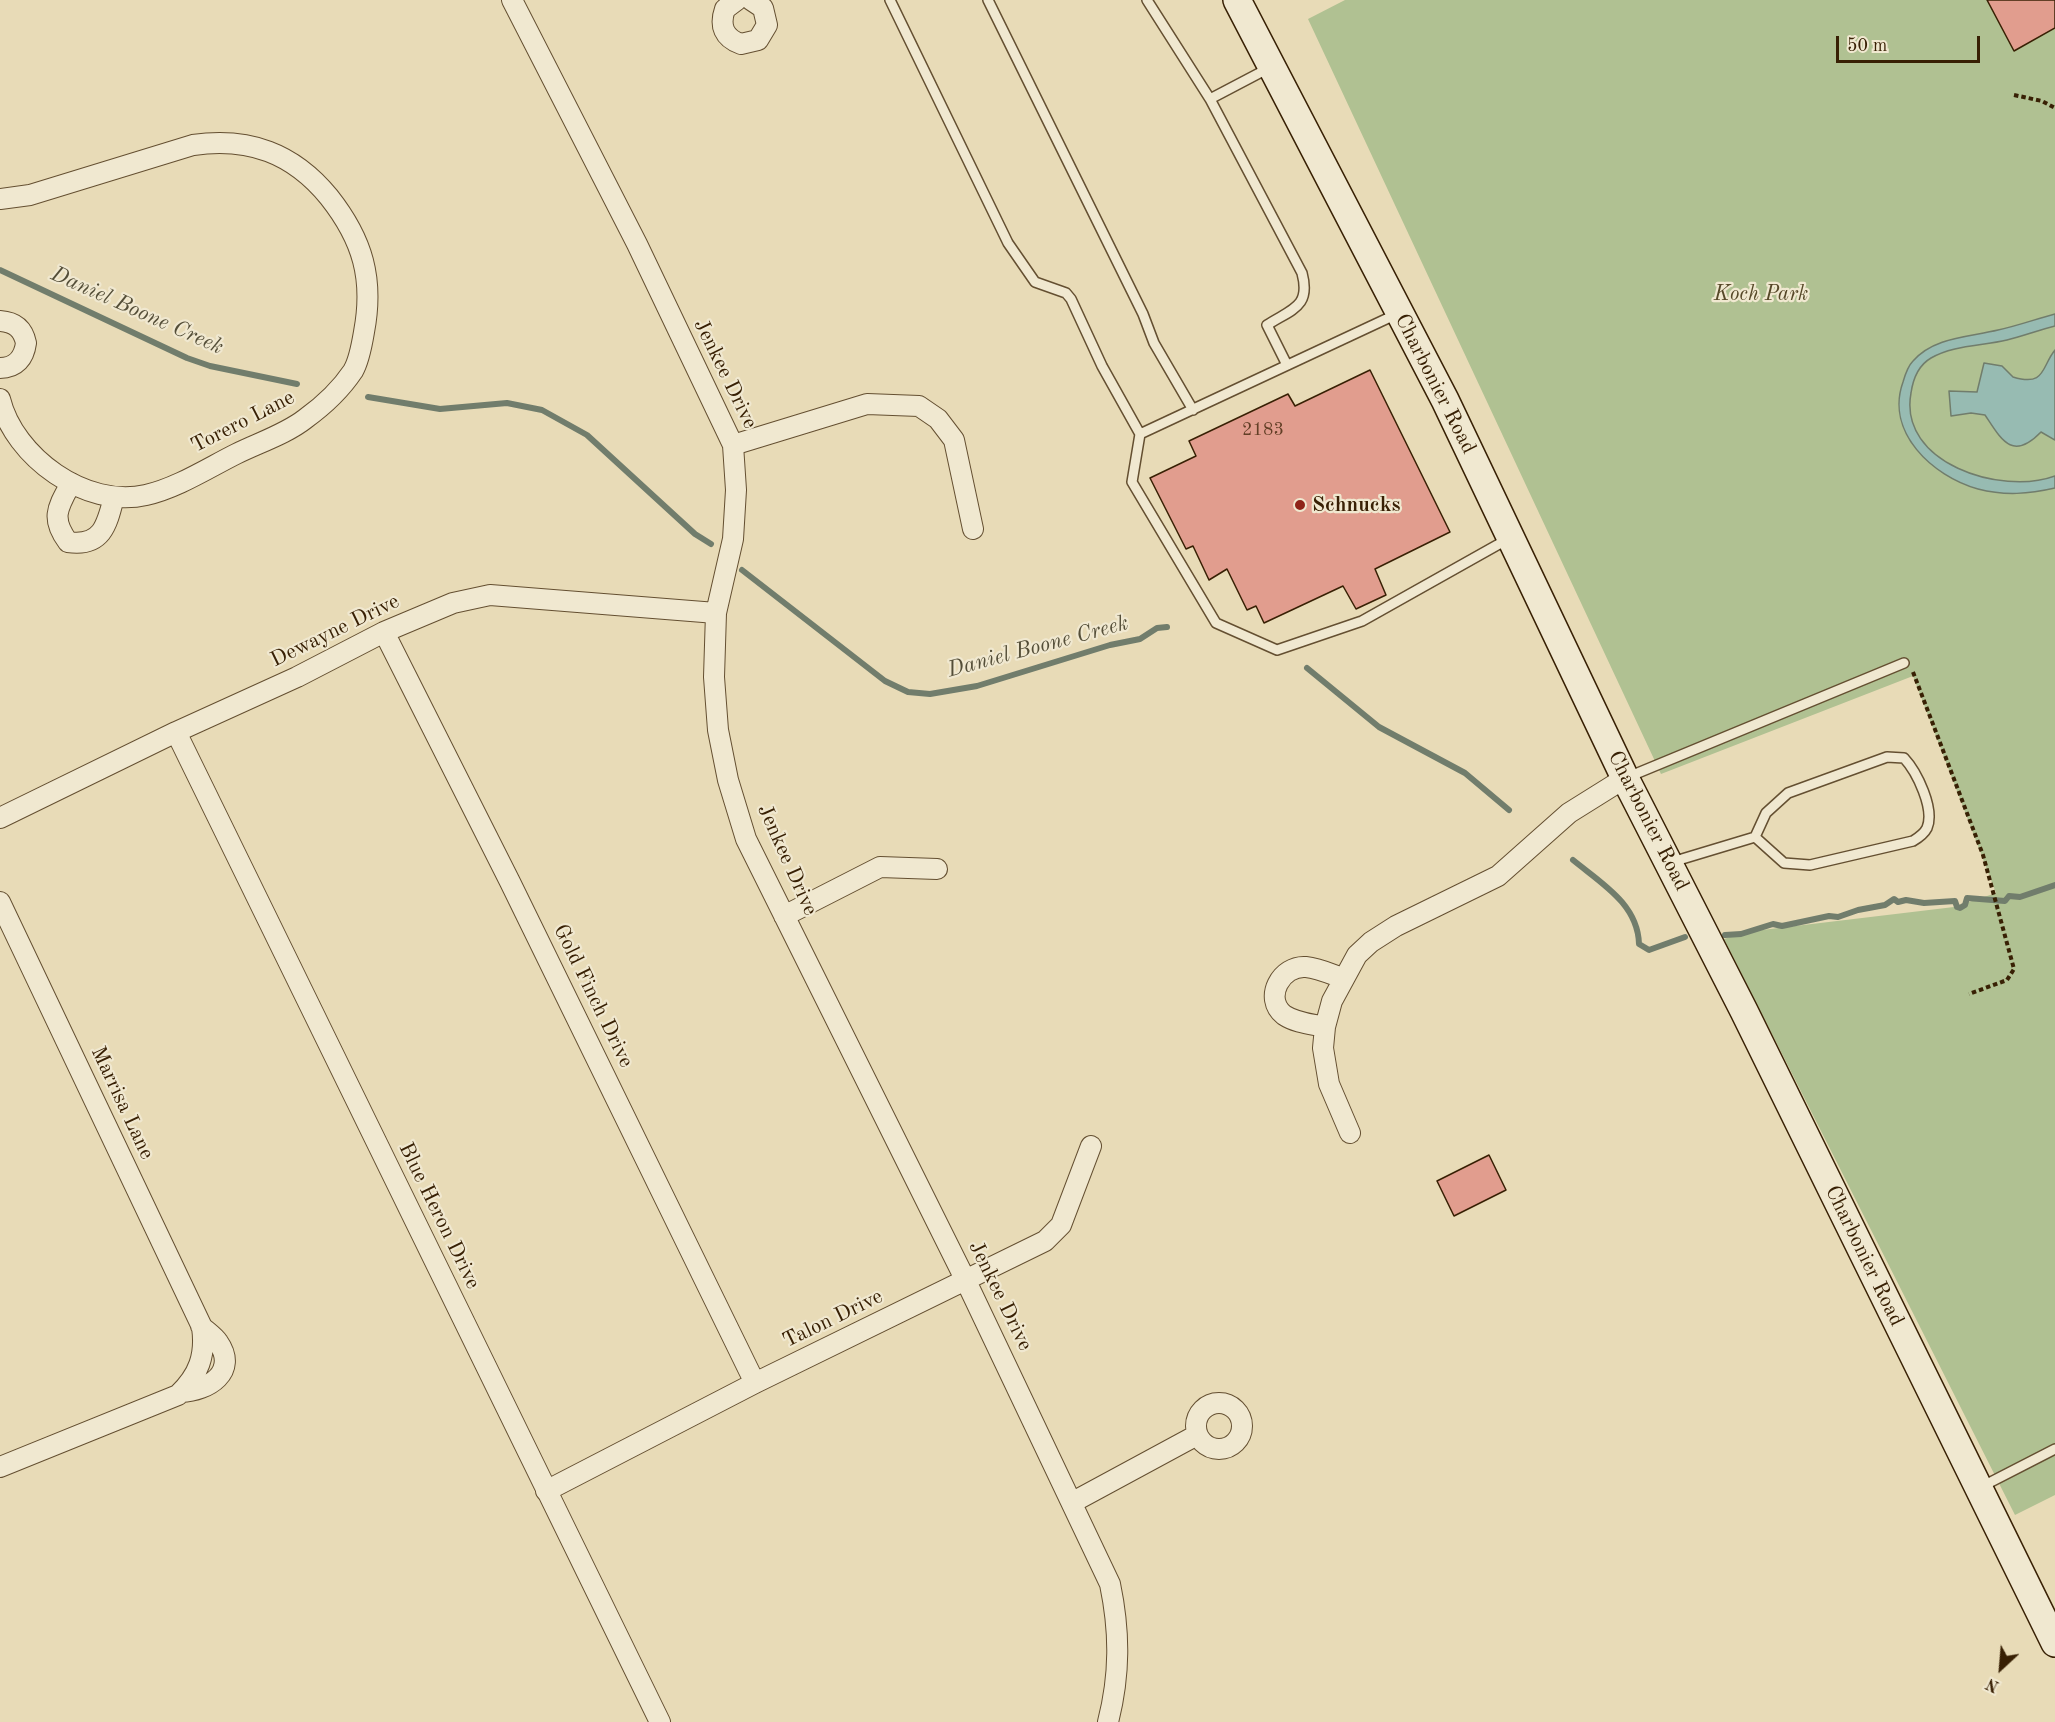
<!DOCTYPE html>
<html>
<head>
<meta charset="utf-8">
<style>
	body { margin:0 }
	#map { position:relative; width:2055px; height:1722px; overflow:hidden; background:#e8dbb7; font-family:"Old Standard TT",serif }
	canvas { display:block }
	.north { position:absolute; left:1971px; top:1638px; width:60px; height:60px; -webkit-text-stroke:4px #f0e8d0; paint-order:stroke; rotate:206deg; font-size:16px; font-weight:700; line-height:24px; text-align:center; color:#382004 }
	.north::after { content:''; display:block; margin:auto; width:21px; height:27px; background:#382004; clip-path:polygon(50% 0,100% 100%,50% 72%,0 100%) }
	.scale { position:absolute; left:1836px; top:36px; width:144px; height:27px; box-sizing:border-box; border:3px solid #382004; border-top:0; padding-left:8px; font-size:18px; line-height:21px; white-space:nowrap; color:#382004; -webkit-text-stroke:4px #f0e8d0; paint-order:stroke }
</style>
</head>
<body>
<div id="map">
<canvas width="2055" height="1722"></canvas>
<div class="north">N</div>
<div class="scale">50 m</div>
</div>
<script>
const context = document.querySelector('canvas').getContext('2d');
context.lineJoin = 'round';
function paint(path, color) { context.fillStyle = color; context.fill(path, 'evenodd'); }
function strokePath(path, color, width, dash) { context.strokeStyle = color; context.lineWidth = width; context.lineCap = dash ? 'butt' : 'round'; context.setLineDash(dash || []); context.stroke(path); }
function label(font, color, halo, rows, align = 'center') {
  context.font = font + ' "Old Standard TT",serif'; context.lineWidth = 4.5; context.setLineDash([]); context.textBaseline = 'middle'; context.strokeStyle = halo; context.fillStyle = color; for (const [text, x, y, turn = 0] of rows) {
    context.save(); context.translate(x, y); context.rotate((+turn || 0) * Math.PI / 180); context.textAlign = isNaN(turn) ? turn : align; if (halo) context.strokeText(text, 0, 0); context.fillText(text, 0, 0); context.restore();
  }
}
paint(new Path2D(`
	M 1345,0 L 2055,0 L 2055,1495 L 2015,1515 L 1724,939 L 1745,932 L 1954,907 L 1996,893 L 1913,676 L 1661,774 L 1308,19 Z`), '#b0c192');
const water = new Path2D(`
	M 2055,314 L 2055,326 C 2039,330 2023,336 2007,340 C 1982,346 1953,345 1931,358 C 1919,365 1913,379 1911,393 C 1898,463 2001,496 2055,476 L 2055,488 C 2029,494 2005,496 1978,489 C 1932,476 1885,432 1903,382 C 1905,375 1908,366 1913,361 C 1934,337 1969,337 1998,330 C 2017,326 2036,319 2055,314 Z
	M 2055,350 L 2055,440 L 2041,432 C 2012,462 2001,439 1985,415 L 1971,413 L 1951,416 L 1949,391 L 1977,392 L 1984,363 L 2002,366 L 2013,377 C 2046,387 2041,367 2055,350 Z`);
paint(water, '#97bbb2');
strokePath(water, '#717d6c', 1.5);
strokePath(new Path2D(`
	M 0,270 L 187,358 L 210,366 L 297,384
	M 368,397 L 440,409 L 507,403 L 542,410 L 587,435 L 695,534 L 711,544
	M 742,570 L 885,681 L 908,692 L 930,694 L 977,686 L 1110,645 L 1140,639 L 1157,628 L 1167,627
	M 1307,668 L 1379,727 L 1465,773 L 1509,810
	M 1573,860 C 1601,883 1638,904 1639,944 L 1649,950 L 1685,937
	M 1725,935 L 1741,934 L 1773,924 L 1782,926 L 1829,916 L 1838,917 L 1858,910 L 1885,905 L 1894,899 L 1898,902 L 1906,900 L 1924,903 L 1955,901 L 1957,907 L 1960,908 L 1965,905 L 1967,898 L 2005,901 L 2009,896 L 2020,897 L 2055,885`), '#717d6c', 6);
const building = new Path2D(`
	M 1987,0 L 2055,0 L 2055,28 L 2014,51 Z
	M 1370,370 L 1450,532 L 1375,569 L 1386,595 L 1356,609 L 1343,586 L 1264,623 L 1256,606 L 1247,610 L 1227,569 L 1209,580 L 1193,546 L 1186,549 L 1150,478 L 1196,456 L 1189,441 L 1288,394 L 1295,406 Z
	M 1489,1155 L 1506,1190 L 1454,1216 L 1437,1181 Z`);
paint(building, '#e19d8e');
strokePath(building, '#382004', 1.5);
const service = new Path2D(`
	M 890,0 L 1008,243 L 1035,282 L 1066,293 L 1071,299 L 1102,366 L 1140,434
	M 988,0 L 1143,314 L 1154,343 L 1193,410
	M 1147,0 L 1210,99 L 1302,273 C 1311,307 1292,309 1267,325 L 1287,365
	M 1210,99 L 1269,68
	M 1399,313 L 1140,434 L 1132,482 L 1216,623 L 1277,650 L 1362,621 L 1508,539
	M 1628,777 L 1904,663
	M 1672,862 L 1755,837 L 1766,813 L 1788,793 L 1887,757 L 1904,758 C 1917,772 1935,809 1927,828 C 1924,834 1918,838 1913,841 L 1810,865 L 1784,863 L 1755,837
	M 1981,1487 L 2055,1449`);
const minor = new Path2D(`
	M 512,0 L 637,244 L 733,445 L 736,490 L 733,539 L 716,613 L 714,677 L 718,730 L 728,780 L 746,839 L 966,1281 L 1110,1584 C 1120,1632 1120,1675 1108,1722
	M 737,0 L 725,9 C 719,26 724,38 741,44 L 758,40 L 767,25 L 763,8 L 751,0
	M 0,199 L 30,195 L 193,145 C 249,137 293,153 329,197 C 363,240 374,279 364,332 C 362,344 359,361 353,371 C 341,389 323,406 305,419 C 286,434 258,443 236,454 C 208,468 177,488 146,495 C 86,509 14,457 0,399
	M 0,321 C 15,322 23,329 26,343 C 24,358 16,368 0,368
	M 733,445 L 867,404 L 919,406 L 938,419 L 954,440 L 973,529
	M 71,483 C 58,507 50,518 68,542 C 102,547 107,525 114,497
	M 384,632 L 510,882 L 755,1383
	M 176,732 L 660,1722
	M 0,818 L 176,732 L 297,677 L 384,632 L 453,603 L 490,595 L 716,613
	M 0,902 L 202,1327 C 206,1355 199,1375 178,1395 L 0,1467
	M 784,916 L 880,867 L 937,869
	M 1325,1027 C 1311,1024 1296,1023 1284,1015 C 1263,998 1281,965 1306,967 C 1318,968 1331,974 1342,978
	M 1350,1133 L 1329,1084 L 1323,1048 L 1325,1027 L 1332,1001 L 1357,955 L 1371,942 L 1396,926 L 1498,876 L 1569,813 L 1625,778
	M 181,1392 C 208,1391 239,1372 218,1342 C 214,1336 206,1331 201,1326
	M1196 1426a23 23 0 1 1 46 0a23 23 0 1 1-46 0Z
	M 546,1491 L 755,1383 L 1045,1241 L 1061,1225 L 1091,1146
	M 1073,1502 L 1197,1435`);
const secondary = new Path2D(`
	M 1237,0 L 1445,400 L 1625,778 L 1744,1011 L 2055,1643`);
strokePath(service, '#644f31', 12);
strokePath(minor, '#644f31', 22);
strokePath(secondary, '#382004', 30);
strokePath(new Path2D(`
	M 2014,95 L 2042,101 L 2055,108
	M 1913,672 L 1983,855 L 2014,969 L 2007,980 L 1969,994`), '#382004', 4, [4.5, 3]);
strokePath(service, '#f0e8d0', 9);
strokePath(minor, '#f0e8d0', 20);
strokePath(secondary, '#f0e8d0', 27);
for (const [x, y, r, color] of [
	[1300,505,6,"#8f2418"]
]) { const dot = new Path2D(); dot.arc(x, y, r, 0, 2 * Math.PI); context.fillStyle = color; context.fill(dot); strokePath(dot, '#f0e8d0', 2); }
label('18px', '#623f26', null, [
	["2183",1263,430]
]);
label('italic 21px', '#564828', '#f0e8d0', [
	["Koch Park",1761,294]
]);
label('21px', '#382004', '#f0e8d0', [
	["Jenkee Drive",725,374,64],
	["Charbonier Road",1435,384,63],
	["Torero Lane",243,422,-27],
	["Dewayne Drive",335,631,-26],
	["Charbonier Road",1648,821,63],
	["Jenkee Drive",787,860,66],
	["Gold Finch Drive",593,996,64],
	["Marrisa Lane",122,1103,65],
	["Blue Heron Drive",439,1216,64],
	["Charbonier Road",1864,1256,64],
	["Jenkee Drive",1000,1296,64],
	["Talon Drive",833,1319,-26]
]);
label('bold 21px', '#382004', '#f0e8d0', [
	["Schnucks",1312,505]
], 'left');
label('italic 22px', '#544e38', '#f0e8d0', [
	["Daniel Boone Creek",137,311,24],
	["Daniel Boone Creek",1038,647,-15]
]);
</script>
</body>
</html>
